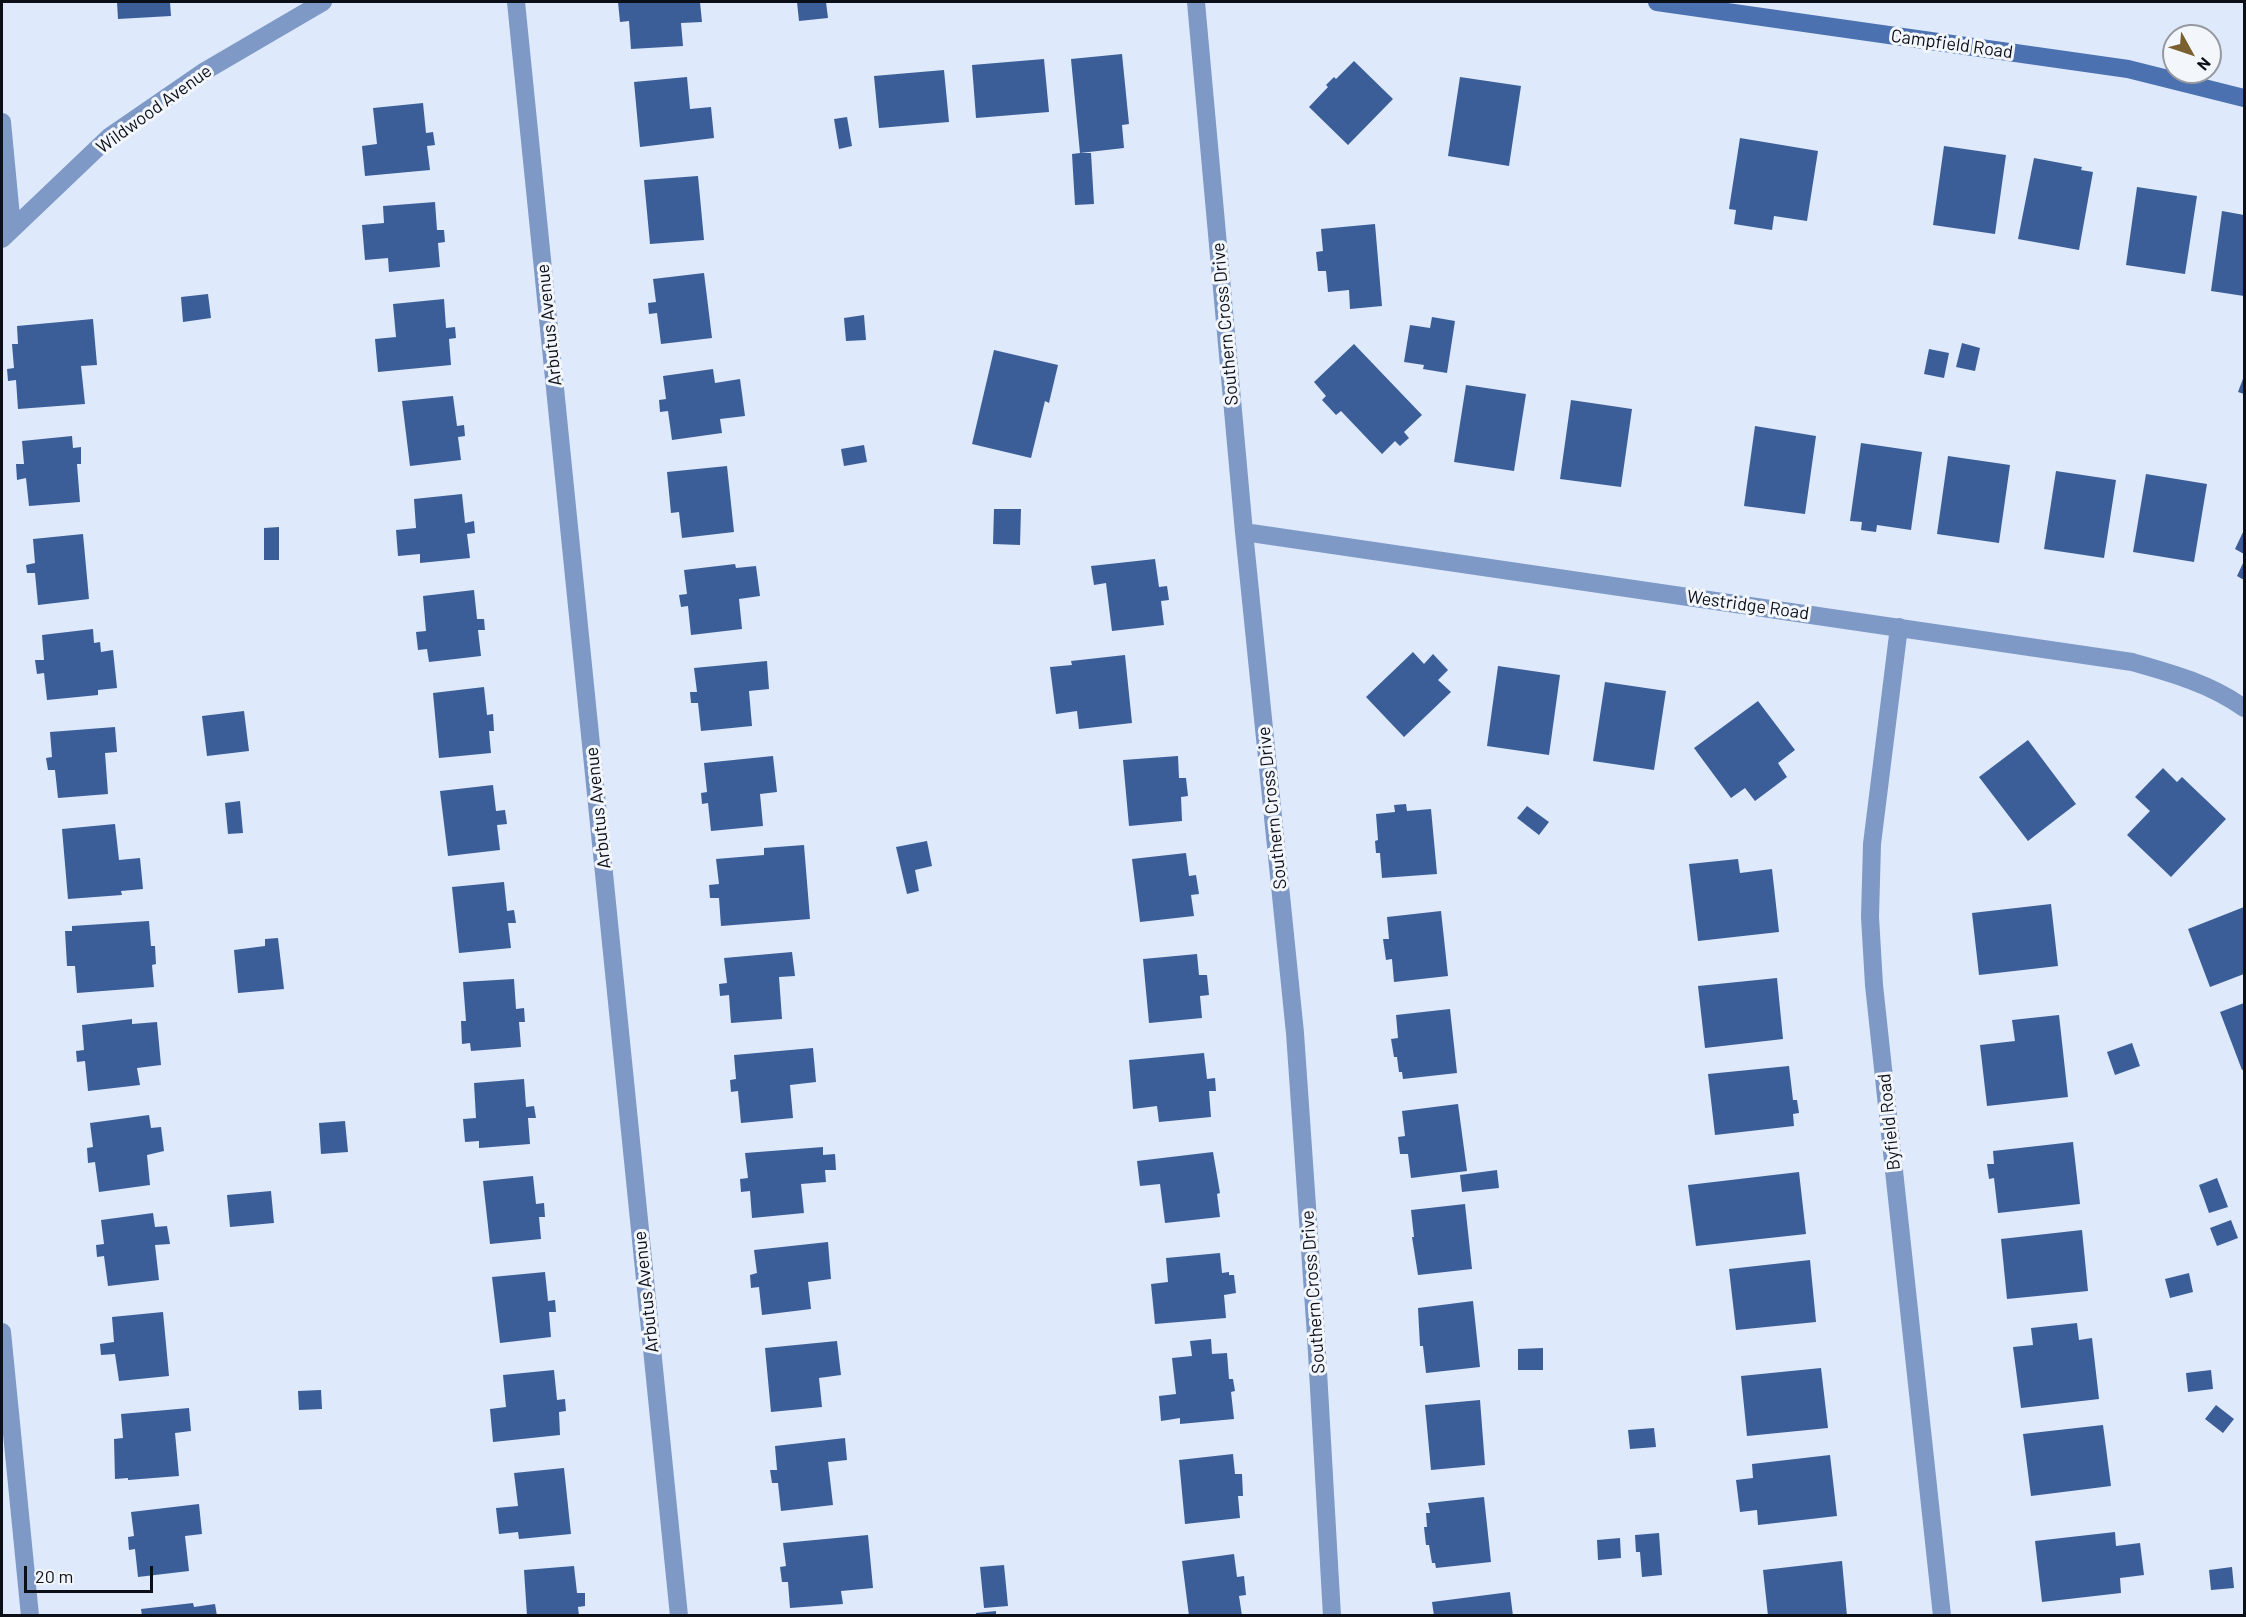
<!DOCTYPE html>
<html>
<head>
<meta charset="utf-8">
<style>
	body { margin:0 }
	#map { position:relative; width:2246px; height:1617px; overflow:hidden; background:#dee9fc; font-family:Barlow,sans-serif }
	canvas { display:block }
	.frame { position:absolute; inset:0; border:3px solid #0b0f17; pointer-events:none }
	.north { position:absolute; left:2162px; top:24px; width:60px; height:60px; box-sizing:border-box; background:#f3f6fb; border:2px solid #969aa0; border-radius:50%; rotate:130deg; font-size:16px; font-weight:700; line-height:24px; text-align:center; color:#0b0f17 }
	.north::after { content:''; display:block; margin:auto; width:21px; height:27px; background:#7a6031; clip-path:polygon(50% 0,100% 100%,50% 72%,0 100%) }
	.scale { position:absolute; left:24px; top:1566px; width:129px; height:27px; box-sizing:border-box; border:3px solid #0b0f17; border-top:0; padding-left:8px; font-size:18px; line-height:21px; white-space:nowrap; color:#0b0f17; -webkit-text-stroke:4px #f3f6fb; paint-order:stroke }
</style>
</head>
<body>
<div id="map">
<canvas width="2246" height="1617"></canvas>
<div class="frame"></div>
<div class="north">N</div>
<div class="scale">20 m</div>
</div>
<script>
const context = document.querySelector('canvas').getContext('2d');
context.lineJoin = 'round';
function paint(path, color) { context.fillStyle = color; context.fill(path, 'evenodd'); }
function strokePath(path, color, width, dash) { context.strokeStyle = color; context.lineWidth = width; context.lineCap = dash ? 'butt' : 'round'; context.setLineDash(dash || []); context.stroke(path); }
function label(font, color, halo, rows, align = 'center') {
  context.font = font + ' Barlow,sans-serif'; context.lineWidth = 6; context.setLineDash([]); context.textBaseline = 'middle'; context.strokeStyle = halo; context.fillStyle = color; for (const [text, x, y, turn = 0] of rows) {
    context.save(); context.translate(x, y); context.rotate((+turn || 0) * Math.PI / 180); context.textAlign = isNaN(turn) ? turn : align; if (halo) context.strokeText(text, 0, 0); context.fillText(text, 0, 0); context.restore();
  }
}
paint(new Path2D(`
	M 117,2 L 170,2 L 171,16 L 118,19 Z
	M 618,2 L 700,2 L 702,22 L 681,23 L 683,46 L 631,49 L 629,21 L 620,22 Z
	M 797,2 L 826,2 L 828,18 L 799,21 Z
	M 1122,54 L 1129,124 L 1122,125 L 1124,148 L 1080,153 L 1071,59 Z
	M 1044,59 L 1049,112 L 976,118 L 972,65 Z
	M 1354,61 L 1393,99 L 1348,145 L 1309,107 L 1328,87 L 1326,85 L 1334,77 L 1336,79 Z
	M 944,70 L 949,122 L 879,128 L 874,76 Z
	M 687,77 L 690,109 L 711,107 L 714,138 L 640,147 L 634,82 Z
	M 1460,77 L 1521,86 L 1509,166 L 1448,156 Z
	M 423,103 L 426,133 L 433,132 L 435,145 L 427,146 L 430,170 L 365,176 L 362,146 L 377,144 L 373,108 Z
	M 847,117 L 852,146 L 839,149 L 834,119 Z
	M 1740,138 L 1818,151 L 1807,221 L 1774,216 L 1772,230 L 1734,224 L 1736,210 L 1729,209 Z
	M 1944,146 L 2006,155 L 1995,234 L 1933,225 Z
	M 1080,153 L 1091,153 L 1094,204 L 1075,205 L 1072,154 Z
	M 2034,158 L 2082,167 L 2081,170 L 2093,172 L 2079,250 L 2018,239 Z
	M 698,176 L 704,240 L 650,244 L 644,180 Z
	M 2137,187 L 2197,196 L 2185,274 L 2126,265 Z
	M 435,202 L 437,230 L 444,230 L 445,242 L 438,243 L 440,267 L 389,272 L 388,258 L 365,260 L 362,225 L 384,223 L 383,206 Z
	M 2222,211 L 2244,215 L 2244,296 L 2211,291 Z
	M 1375,224 L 1382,306 L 1350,309 L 1349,290 L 1328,292 L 1326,271 L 1318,271 L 1316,252 L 1323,251 L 1321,229 Z
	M 704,273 L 712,338 L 661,344 L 657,313 L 649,314 L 648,303 L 656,302 L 653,279 Z
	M 208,294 L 211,318 L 183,322 L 181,297 Z
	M 444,299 L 446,328 L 455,327 L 456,338 L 449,339 L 451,365 L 378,372 L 375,339 L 396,337 L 393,304 Z
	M 864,315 L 866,340 L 846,341 L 844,318 Z
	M 1432,317 L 1455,321 L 1447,373 L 1423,369 L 1424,365 L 1404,362 L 1410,325 L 1430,328 Z
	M 93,319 L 97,365 L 81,366 L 85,404 L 18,409 L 16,380 L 8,381 L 7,369 L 14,368 L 12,344 L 18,344 L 17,326 Z
	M 1962,343 L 1980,348 L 1975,371 L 1956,367 Z
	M 1354,344 L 1422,415 L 1404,432 L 1409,438 L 1400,446 L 1395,441 L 1382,454 L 1341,411 L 1336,415 L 1322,400 L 1326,396 L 1314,382 Z
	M 1929,349 L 1949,353 L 1944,378 L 1924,374 Z
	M 994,350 L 1058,365 L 1049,403 L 1045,401 L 1031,458 L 972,444 Z
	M 713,369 L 715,383 L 740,379 L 745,416 L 720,419 L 722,433 L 672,440 L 668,411 L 660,412 L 659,400 L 666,399 L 663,376 Z
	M 2244,376 L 2244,394 L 2238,392 Z
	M 1466,385 L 1526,394 L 1514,471 L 1454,462 Z
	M 453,396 L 457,426 L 464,425 L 465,436 L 458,437 L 461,460 L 410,466 L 402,401 Z
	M 1571,400 L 1632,409 L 1621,487 L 1560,479 Z
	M 1755,426 L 1816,436 L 1805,514 L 1744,506 Z
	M 72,436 L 73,448 L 81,447 L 81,464 L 77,464 L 80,502 L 29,506 L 26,478 L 17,480 L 16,464 L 24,464 L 22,441 Z
	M 1861,443 L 1922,452 L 1911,530 L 1877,525 L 1876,532 L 1861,530 L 1862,522 L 1850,521 Z
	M 864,445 L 867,462 L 844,466 L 841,449 Z
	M 1948,456 L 2010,465 L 1999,543 L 1937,534 Z
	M 727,466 L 734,532 L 682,538 L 679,512 L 671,513 L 667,472 Z
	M 2056,471 L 2116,480 L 2104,558 L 2044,549 Z
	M 2146,474 L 2207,484 L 2194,562 L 2133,552 Z
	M 462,494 L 465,523 L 474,521 L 475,533 L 467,534 L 470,558 L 420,563 L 420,554 L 398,556 L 396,530 L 416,528 L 414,499 Z
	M 994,509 L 1021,509 L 1020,545 L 993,544 Z
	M 279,527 L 279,560 L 264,560 L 264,528 Z
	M 2244,530 L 2244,554 L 2235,549 Z
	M 83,534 L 89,599 L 38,605 L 35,573 L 27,573 L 26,565 L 35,563 L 33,539 Z
	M 1155,559 L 1159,587 L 1167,586 L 1169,600 L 1161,601 L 1164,625 L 1112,631 L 1106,583 L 1094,585 L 1091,566 Z
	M 2244,561 L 2244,580 L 2237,576 Z
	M 735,564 L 736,568 L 756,566 L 760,596 L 739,599 L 742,629 L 691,635 L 688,606 L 681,607 L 679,595 L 687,594 L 684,570 Z
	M 474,590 L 477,619 L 484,619 L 485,630 L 478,630 L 481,656 L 429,662 L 427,649 L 418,650 L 416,632 L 426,631 L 423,596 Z
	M 93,629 L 94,643 L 100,642 L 101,652 L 113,650 L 117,688 L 98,690 L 98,695 L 47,700 L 44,673 L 37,674 L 35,660 L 44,660 L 42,635 Z
	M 1413,652 L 1424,664 L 1433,654 L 1448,670 L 1438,680 L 1451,692 L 1404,737 L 1366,697 Z
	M 1125,655 L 1132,723 L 1079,729 L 1077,711 L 1056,714 L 1050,667 L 1072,665 L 1071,661 Z
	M 767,661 L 769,689 L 749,691 L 752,726 L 701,731 L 698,703 L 691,703 L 690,692 L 697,692 L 694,668 Z
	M 1498,666 L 1560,675 L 1549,755 L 1487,746 Z
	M 1605,682 L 1666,691 L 1654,770 L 1593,761 Z
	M 484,687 L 487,715 L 493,714 L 494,731 L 489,731 L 491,753 L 439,758 L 433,693 Z
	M 1758,701 L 1795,750 L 1778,763 L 1787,777 L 1755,801 L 1745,788 L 1731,798 L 1694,748 Z
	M 244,711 L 249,751 L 207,756 L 202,716 Z
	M 115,727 L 117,752 L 105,753 L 108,794 L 58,798 L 55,770 L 48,770 L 46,758 L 52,757 L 50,732 Z
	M 2028,740 L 2076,804 L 2028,841 L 1979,777 Z
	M 773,756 L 777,792 L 760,794 L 763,826 L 711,831 L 708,803 L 702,804 L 701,793 L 707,792 L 704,763 Z
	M 1178,756 L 1179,778 L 1186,778 L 1188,796 L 1181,797 L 1182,821 L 1129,826 L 1123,760 Z
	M 2163,768 L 2177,782 L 2182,777 L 2226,819 L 2171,877 L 2127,835 L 2150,811 L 2135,797 Z
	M 493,785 L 496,811 L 505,810 L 507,824 L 497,825 L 500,850 L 448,856 L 440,791 Z
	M 240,801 L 243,833 L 228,834 L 225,803 Z
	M 1406,804 L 1407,811 L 1431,809 L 1437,874 L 1382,878 L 1380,853 L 1376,853 L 1375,841 L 1378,840 L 1376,814 L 1395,812 L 1394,805 Z
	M 1527,806 L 1549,822 L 1539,835 L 1517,818 Z
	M 115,824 L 119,860 L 140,858 L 143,889 L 121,891 L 122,895 L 68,899 L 62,829 Z
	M 927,841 L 932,866 L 915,870 L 919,891 L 907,894 L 896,847 Z
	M 804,845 L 810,919 L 721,926 L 719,898 L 710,898 L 709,885 L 719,884 L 716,859 L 764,855 L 764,848 Z
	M 1186,853 L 1189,876 L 1196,875 L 1199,894 L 1191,895 L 1194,916 L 1140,922 L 1132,859 Z
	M 1738,859 L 1740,873 L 1772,869 L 1779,932 L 1698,941 L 1689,864 Z
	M 504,882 L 507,911 L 514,910 L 516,923 L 508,923 L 511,948 L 459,953 L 452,887 Z
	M 2051,904 L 2058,966 L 1979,975 L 1972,913 Z
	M 2244,907 L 2244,974 L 2210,987 L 2188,929 Z
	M 1441,911 L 1448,976 L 1394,982 L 1392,959 L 1386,960 L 1383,939 L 1389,939 L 1387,917 Z
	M 149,921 L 151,946 L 155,946 L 156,964 L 152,965 L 154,987 L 77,993 L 75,966 L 67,966 L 65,931 L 72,931 L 72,926 Z
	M 278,938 L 284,989 L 238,993 L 234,950 L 265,946 L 265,939 Z
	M 792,952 L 795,976 L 779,977 L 782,1019 L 731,1023 L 729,995 L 720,996 L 719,984 L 727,983 L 724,958 Z
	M 1197,954 L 1199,975 L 1207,975 L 1209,995 L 1200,996 L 1202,1018 L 1149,1023 L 1143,959 Z
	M 1777,978 L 1783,1039 L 1705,1048 L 1698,986 Z
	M 514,979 L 516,1009 L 524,1008 L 525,1022 L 519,1022 L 521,1047 L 471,1051 L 470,1043 L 462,1044 L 461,1021 L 466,1021 L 463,982 Z
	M 2244,1003 L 2244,1069 L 2242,1070 L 2220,1012 Z
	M 1450,1009 L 1457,1073 L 1403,1079 L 1402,1072 L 1399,1072 L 1397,1057 L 1394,1057 L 1391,1039 L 1398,1038 L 1396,1015 Z
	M 2059,1015 L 2068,1097 L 1987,1106 L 1980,1045 L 2015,1041 L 2012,1020 Z
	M 132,1019 L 132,1024 L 157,1022 L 161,1065 L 137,1068 L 140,1085 L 88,1091 L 85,1061 L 77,1062 L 76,1051 L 84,1050 L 82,1025 Z
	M 2132,1043 L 2140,1066 L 2115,1075 L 2107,1052 Z
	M 813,1048 L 816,1082 L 790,1085 L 793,1118 L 741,1123 L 738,1091 L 731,1092 L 730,1080 L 736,1079 L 734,1055 Z
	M 1204,1053 L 1207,1079 L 1215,1078 L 1216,1091 L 1209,1091 L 1211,1117 L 1159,1122 L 1157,1106 L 1133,1109 L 1129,1060 Z
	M 1789,1066 L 1793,1100 L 1797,1100 L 1799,1113 L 1793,1114 L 1794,1126 L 1715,1135 L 1708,1074 Z
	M 524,1079 L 526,1107 L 534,1106 L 536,1118 L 528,1118 L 530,1144 L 479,1148 L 479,1141 L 465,1142 L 463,1119 L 476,1118 L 474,1083 Z
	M 1458,1104 L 1467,1171 L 1411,1178 L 1408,1154 L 1400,1154 L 1398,1137 L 1405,1136 L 1402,1111 Z
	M 149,1115 L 151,1128 L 161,1127 L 164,1151 L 147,1155 L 150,1185 L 99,1192 L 95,1162 L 88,1163 L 87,1148 L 93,1147 L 90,1123 Z
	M 345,1121 L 348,1152 L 321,1154 L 319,1123 Z
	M 2073,1142 L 2080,1204 L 1998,1213 L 1994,1178 L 1989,1179 L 1987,1164 L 1994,1164 L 1993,1151 Z
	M 823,1147 L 823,1155 L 835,1154 L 836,1170 L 825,1170 L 826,1182 L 801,1184 L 804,1213 L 752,1218 L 750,1191 L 741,1192 L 740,1179 L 748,1178 L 745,1153 Z
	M 1213,1152 L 1220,1193 L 1217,1194 L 1220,1217 L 1165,1223 L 1160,1184 L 1140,1186 L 1137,1161 Z
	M 1497,1170 L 1499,1188 L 1462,1192 L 1460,1175 Z
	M 1799,1172 L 1806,1234 L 1696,1246 L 1688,1185 Z
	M 533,1176 L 536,1204 L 544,1203 L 545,1217 L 539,1217 L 541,1239 L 490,1244 L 483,1181 Z
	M 2217,1178 L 2228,1207 L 2209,1213 L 2199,1185 Z
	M 271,1191 L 274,1223 L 230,1227 L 227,1195 Z
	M 1465,1204 L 1472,1269 L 1418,1275 L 1412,1237 L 1414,1237 L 1411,1210 Z
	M 153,1213 L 155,1227 L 167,1226 L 170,1244 L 155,1245 L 159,1280 L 108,1286 L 104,1256 L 97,1257 L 96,1245 L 104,1244 L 101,1220 Z
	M 2231,1220 L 2238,1238 L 2217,1246 L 2210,1228 Z
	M 2082,1230 L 2088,1291 L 2007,1299 L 2001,1239 Z
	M 828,1242 L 831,1279 L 808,1282 L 811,1309 L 762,1315 L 759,1287 L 751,1288 L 750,1275 L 757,1273 L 754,1250 Z
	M 1220,1253 L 1222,1273 L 1229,1272 L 1229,1275 L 1234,1275 L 1236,1293 L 1224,1295 L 1226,1318 L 1155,1324 L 1151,1284 L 1168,1282 L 1166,1258 Z
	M 1810,1260 L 1816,1322 L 1736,1330 L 1729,1269 Z
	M 545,1272 L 548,1301 L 555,1300 L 556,1312 L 549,1312 L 551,1337 L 500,1343 L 492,1277 Z
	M 2189,1273 L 2193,1292 L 2170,1298 L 2165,1279 Z
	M 1473,1301 L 1480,1367 L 1426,1373 L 1423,1346 L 1420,1346 L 1418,1308 Z
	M 163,1312 L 169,1376 L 119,1381 L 115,1354 L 101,1355 L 100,1344 L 114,1342 L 112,1317 Z
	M 2077,1323 L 2079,1340 L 2092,1338 L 2099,1399 L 2021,1408 L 2013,1347 L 2033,1345 L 2031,1328 Z
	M 1211,1339 L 1212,1354 L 1227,1353 L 1229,1379 L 1233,1379 L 1235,1391 L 1231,1392 L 1234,1419 L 1180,1424 L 1180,1418 L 1161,1421 L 1159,1396 L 1176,1394 L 1172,1358 L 1192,1356 L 1190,1341 Z
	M 837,1341 L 841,1375 L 819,1378 L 822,1407 L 771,1412 L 765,1348 Z
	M 1543,1348 L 1543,1370 L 1518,1370 L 1518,1349 Z
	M 1821,1368 L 1828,1428 L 1747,1436 L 1741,1376 Z
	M 554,1370 L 557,1400 L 565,1399 L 566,1411 L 559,1412 L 560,1435 L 493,1442 L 490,1409 L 506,1407 L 503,1375 Z
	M 2211,1370 L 2213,1389 L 2188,1392 L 2186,1373 Z
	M 321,1390 L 322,1409 L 299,1410 L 298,1391 Z
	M 1480,1400 L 1485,1465 L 1431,1470 L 1425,1405 Z
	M 2216,1405 L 2234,1419 L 2223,1433 L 2205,1419 Z
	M 189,1408 L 191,1431 L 175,1433 L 179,1476 L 128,1480 L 128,1478 L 115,1479 L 114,1439 L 123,1438 L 121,1414 Z
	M 2103,1425 L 2111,1486 L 2031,1496 L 2023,1434 Z
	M 1654,1428 L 1656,1447 L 1630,1449 L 1628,1430 Z
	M 845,1438 L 847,1460 L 828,1462 L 833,1505 L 781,1511 L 778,1483 L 772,1483 L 770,1470 L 777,1470 L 775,1446 Z
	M 1233,1454 L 1235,1474 L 1242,1474 L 1243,1496 L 1238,1496 L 1240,1518 L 1185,1524 L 1179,1460 Z
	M 1830,1455 L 1837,1516 L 1758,1525 L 1757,1510 L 1740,1512 L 1736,1480 L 1753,1478 L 1752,1464 Z
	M 564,1468 L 571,1534 L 519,1539 L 518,1532 L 499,1534 L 496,1508 L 518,1506 L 514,1473 Z
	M 1484,1497 L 1491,1562 L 1436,1568 L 1435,1563 L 1432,1563 L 1429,1545 L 1426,1545 L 1424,1527 L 1427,1527 L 1426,1513 L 1430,1513 L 1428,1503 Z
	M 199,1504 L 202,1534 L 185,1536 L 189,1571 L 138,1577 L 135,1549 L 129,1550 L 128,1537 L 134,1536 L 131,1512 Z
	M 2115,1532 L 2116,1546 L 2140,1543 L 2144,1575 L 2120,1578 L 2121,1593 L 2042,1602 L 2035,1541 Z
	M 1659,1533 L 1662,1575 L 1642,1577 L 1640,1552 L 1636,1552 L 1635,1535 Z
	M 868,1535 L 873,1588 L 841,1591 L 843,1604 L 790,1608 L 788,1582 L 782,1582 L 780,1567 L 786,1566 L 783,1543 Z
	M 1620,1538 L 1621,1558 L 1598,1560 L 1597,1540 Z
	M 1234,1554 L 1237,1577 L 1244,1576 L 1246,1595 L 1239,1596 L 1242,1616 L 1189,1616 L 1182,1561 Z
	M 1842,1561 L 1847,1616 L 1768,1616 L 1763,1570 Z
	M 1004,1565 L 1008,1606 L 984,1608 L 980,1567 Z
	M 574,1566 L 577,1593 L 585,1593 L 585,1606 L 578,1607 L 579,1616 L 527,1616 L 524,1570 Z
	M 2232,1567 L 2234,1588 L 2211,1590 L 2209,1570 Z
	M 1510,1592 L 1513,1616 L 1434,1616 L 1432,1602 Z
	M 193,1603 L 194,1607 L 215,1604 L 217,1616 L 142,1616 L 141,1609 Z
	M 996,1611 L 996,1616 L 976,1616 L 976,1613 Z`), '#3c5e98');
strokePath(new Path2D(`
	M 516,2 L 679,1616
	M 1196,2 L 1244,532 L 1295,1033 L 1316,1336 L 1332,1616
	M 2,122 L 12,227
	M 2,239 L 109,137 L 205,71 L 323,2
	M 1244,532 L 2132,662 C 2171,673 2211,684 2244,708
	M 1899,627 L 1872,844 L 1870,917 L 1874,985 L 1942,1616
	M 2,1332 L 30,1616`), '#7e99c5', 18);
strokePath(new Path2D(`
	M 1657,2 L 2128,69 L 2244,98`), '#4b71b1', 18);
label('18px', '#0b0f17', '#f3f6fb', [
	["Campfield Road",1952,44,8],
	["Wildwood Avenue",154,109,-36],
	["Southern Cross Drive",1225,324,-95],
	["Arbutus Avenue",549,325,-96],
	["Westridge Road",1748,605,8],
	["Arbutus Avenue",598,808,-96],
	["Southern Cross Drive",1272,808,-96],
	["Byfield Road",1889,1122,-96],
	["Arbutus Avenue",646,1292,-96],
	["Southern Cross Drive",1313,1292,-94]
]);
</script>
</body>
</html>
